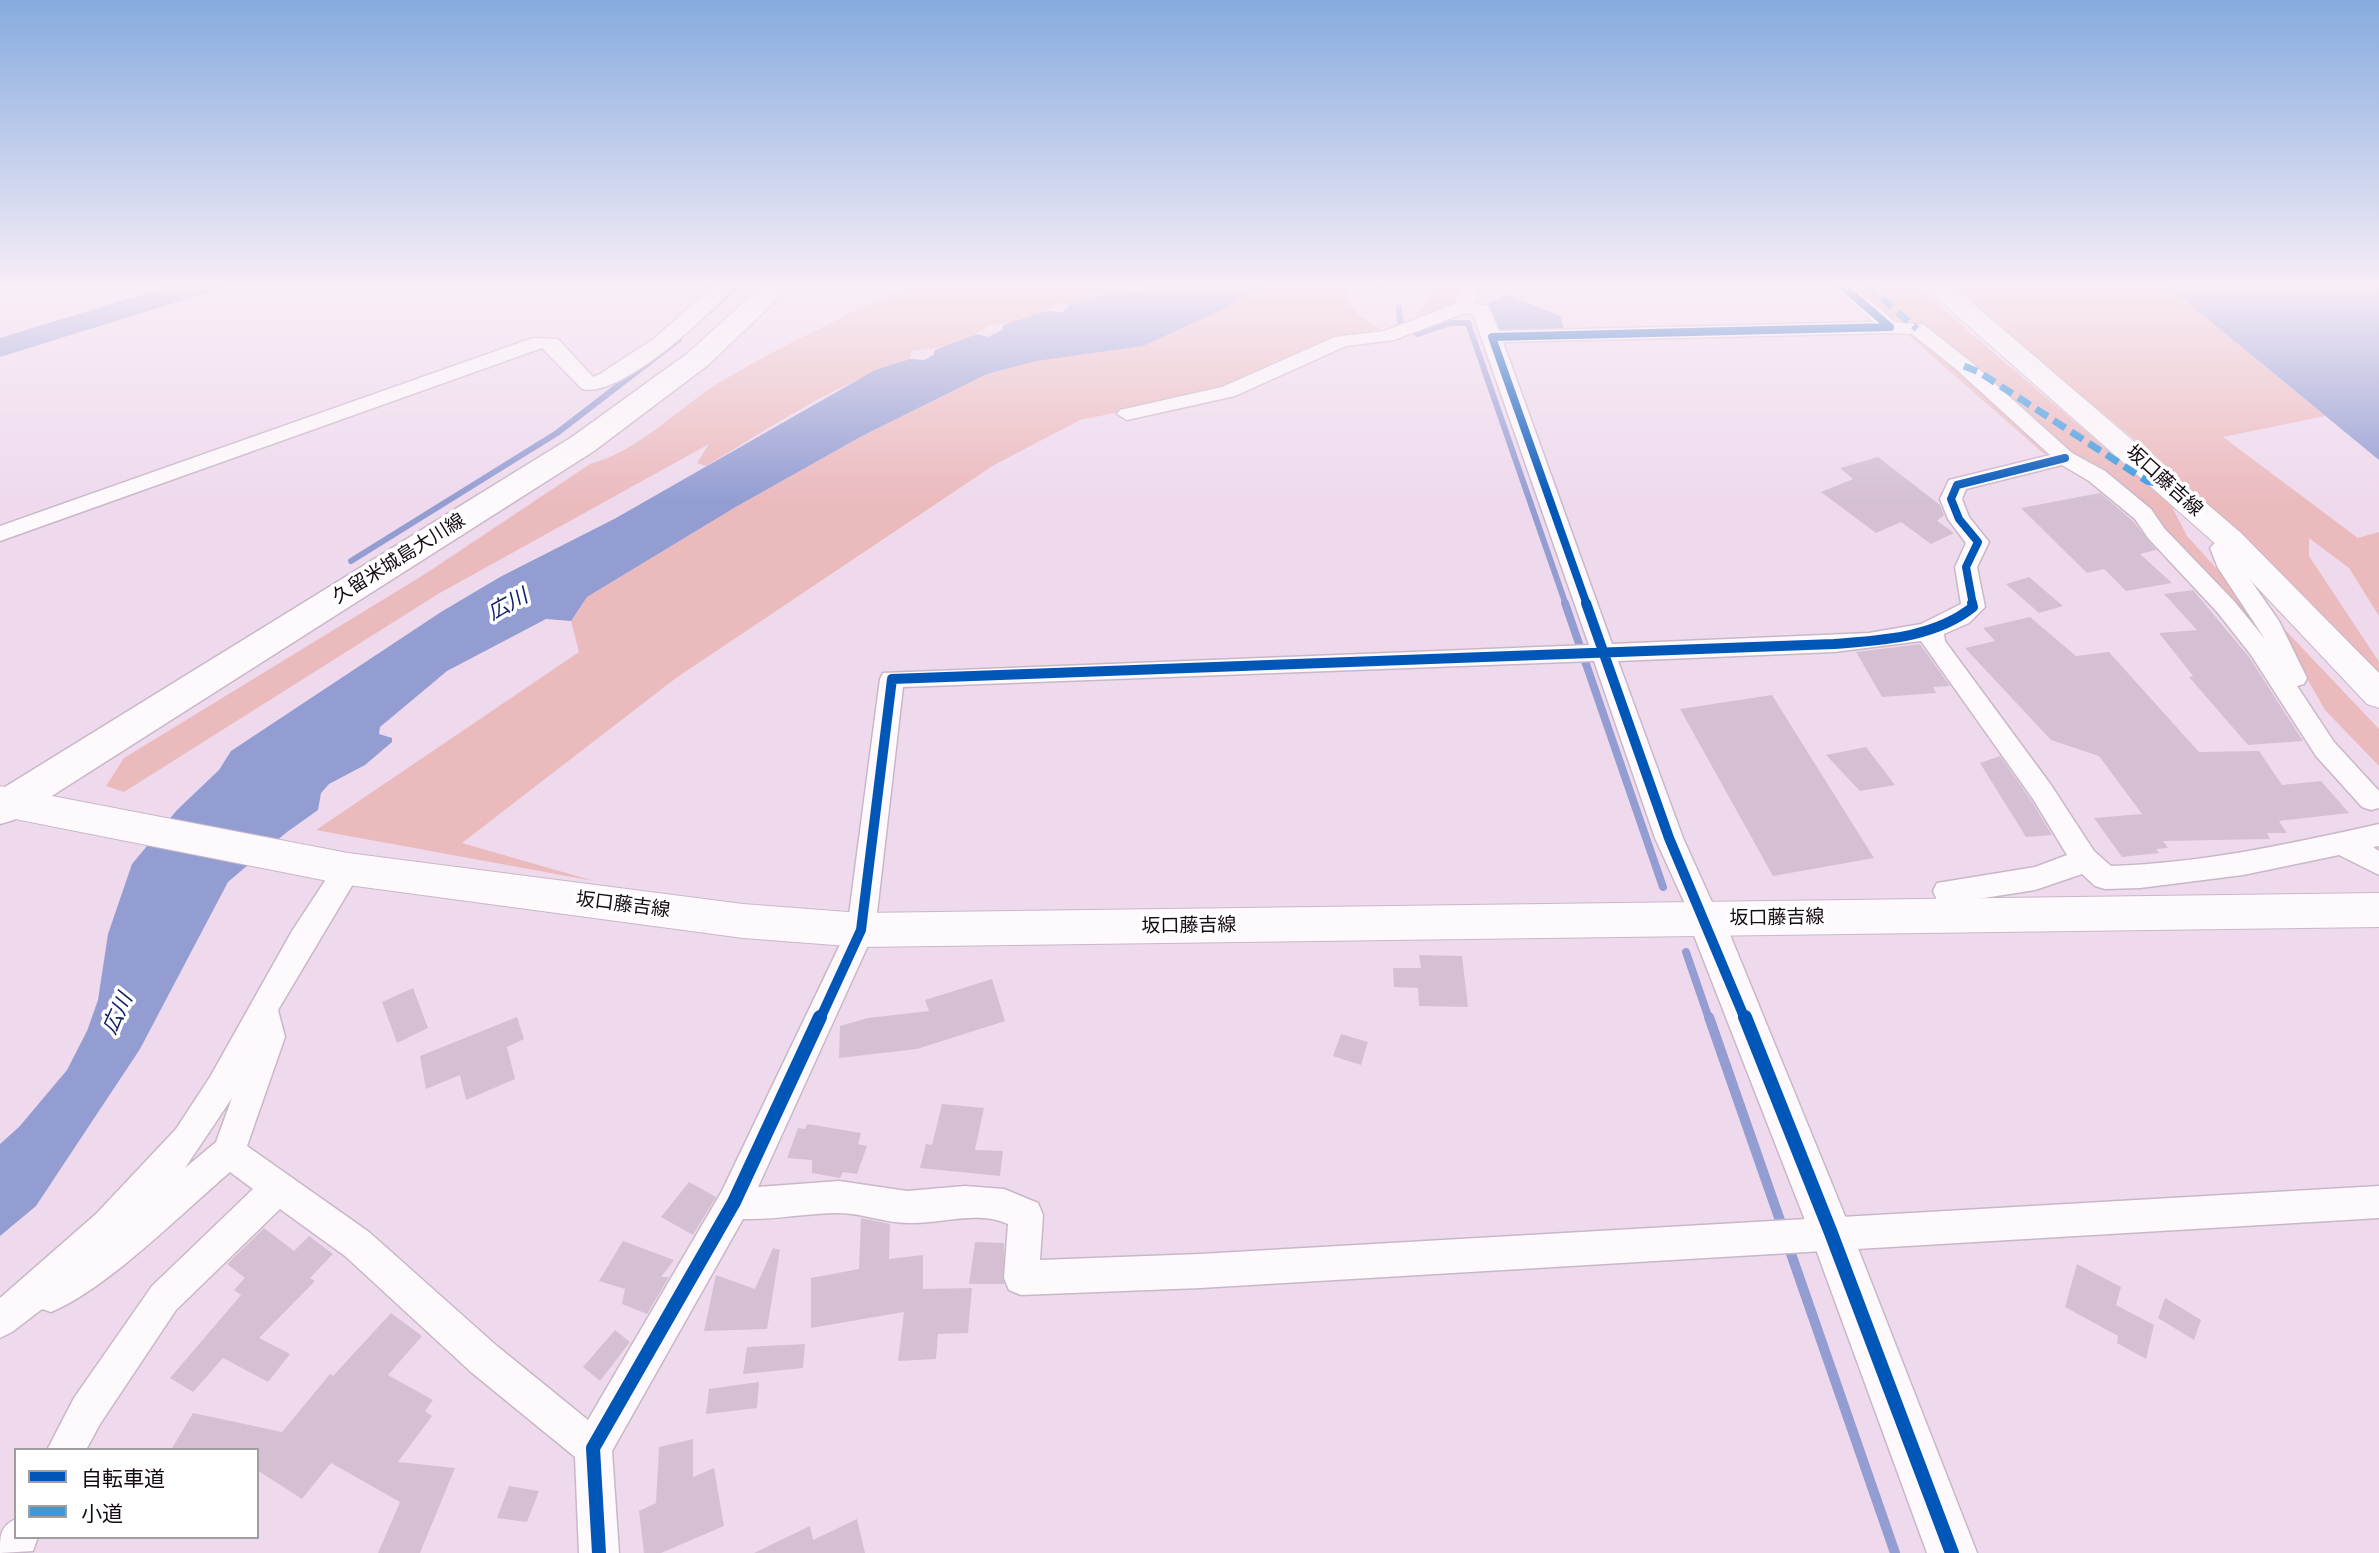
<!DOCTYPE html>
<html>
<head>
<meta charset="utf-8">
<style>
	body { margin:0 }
	#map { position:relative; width:2379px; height:1553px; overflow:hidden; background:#efdaed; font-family:"IBM Plex Sans","Noto Sans JP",sans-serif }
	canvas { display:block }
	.legend { position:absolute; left:14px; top:1448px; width:245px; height:91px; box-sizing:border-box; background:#fff; border:2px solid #a29da1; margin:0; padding:9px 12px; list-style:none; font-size:21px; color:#160a15 }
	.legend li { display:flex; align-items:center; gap:14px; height:35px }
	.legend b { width:35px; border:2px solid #a29da1 }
</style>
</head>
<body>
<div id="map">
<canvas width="2379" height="1553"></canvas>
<ul class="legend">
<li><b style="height:9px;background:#0057b8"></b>自転車道</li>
<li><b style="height:9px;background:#3b99df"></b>小道</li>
</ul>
</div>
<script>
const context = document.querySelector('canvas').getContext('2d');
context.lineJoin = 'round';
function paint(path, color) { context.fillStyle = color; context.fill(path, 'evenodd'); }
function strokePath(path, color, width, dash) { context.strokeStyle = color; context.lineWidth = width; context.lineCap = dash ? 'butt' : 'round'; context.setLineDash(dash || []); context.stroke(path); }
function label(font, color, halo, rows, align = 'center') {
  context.font = font + ' "IBM Plex Sans","Noto Sans JP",sans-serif'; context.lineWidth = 7; context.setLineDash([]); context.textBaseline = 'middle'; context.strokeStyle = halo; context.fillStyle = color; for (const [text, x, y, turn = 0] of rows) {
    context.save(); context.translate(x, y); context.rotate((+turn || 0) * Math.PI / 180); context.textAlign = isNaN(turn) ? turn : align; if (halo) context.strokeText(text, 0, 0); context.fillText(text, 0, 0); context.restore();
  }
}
paint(new Path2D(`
	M 918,284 L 1130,284 L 1070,305 L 1060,303 C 1039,316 1012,325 988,325 C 967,343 939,350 912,350 L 910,359 C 837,382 772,427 706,466 L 697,463 L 709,444 L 438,594 L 124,792 L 106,786 L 124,758 L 425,574 L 590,464 C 642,450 679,406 725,379 C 788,342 852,312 918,284 Z
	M 1264,284 L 1353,284 L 1345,295 L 1361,318 L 1381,329 L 1340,336 L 1218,392 L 1080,420 L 994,465 L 676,678 L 462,843 L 594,881 L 316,830 L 579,652 L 571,621 L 587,597 L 734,508 L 862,436 L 987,374 L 1037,361 L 1143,346 L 1222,310 Z
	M 1419,284 L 1502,284 L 1488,293 L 1415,316 L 1431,298 Z
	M 1850,284 L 1913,284 L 2170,503 L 2187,536 L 2246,601 L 2265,642 L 2176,550 L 2161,521 L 2076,456 L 2044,454 Z
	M 1945,284 L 2165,284 L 2325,416 L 2223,437 L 2358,538 L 2379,532 L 2379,616 L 2349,568 L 2309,538 L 2309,556 L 2379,662 L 2379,678 L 2155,456 Z
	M 2270,614 L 2379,729 L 2379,766 L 2325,710 Z`), '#ebbabd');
paint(new Path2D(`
	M 176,284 L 235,284 L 0,357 L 0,338 Z
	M 1148,284 L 1264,284 L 1222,310 L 1143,346 L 1037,361 L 987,374 L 862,436 L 734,508 L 587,597 L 571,621 L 546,619 L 447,671 L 380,727 L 379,734 L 392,738 L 392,742 L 365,765 L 329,784 L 321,793 L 318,810 L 287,832 L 228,882 L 140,1049 L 36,1206 L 0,1236 L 0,1144 L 19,1127 L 67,1070 L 87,1031 L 98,1000 L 108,934 L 132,864 L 177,810 L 219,770 L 231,751 L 441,612 L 500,577 L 616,518 L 875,370 L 910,359 L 925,360 L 934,354 L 935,350 L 977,334 L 988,337 L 1002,330 L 1003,325 L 1047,311 L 1062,312 L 1070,305 L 1121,289 L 1139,292 Z
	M 2165,284 L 2379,284 L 2379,460 Z
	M 1506,294 L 1560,316 L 1564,329 L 1498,330 L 1488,304 Z`), '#939dd2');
strokePath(new Path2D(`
	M 1378,284 L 1380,287
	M 1399,307 L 1400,322 L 1418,334 L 1450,323 L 1468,323 L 1566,605
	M 709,311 L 739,284
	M 351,561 L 557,433 L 679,339`), '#939dd2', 6);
strokePath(new Path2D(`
	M 1565,603 L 1663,887
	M 1686,952 L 1709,1019`), '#939dd2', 8);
strokePath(new Path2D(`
	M 1709,1017 L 1783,1229
	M 1788,1245 L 1895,1553`), '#939dd2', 10);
paint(new Path2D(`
	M 1878,457 L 1940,505 L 1944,515 L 1937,521 L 1954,533 L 1931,544 L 1901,522 L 1876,533 L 1821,492 L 1853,479 L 1840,468 Z
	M 2100,493 L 2133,521 L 2156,550 L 2140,554 L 2172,583 L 2126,591 L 2104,569 L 2087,573 L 2021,508 Z
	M 2029,577 L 2063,606 L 2039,613 L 2006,584 Z
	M 2193,590 L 2249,657 L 2303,741 L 2248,745 L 2189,677 L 2193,676 L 2159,633 L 2197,630 L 2164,594 Z
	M 2030,617 L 2076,656 L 2109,652 L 2199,752 L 2259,751 L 2282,785 L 2321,781 L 2349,813 L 2279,821 L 2287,833 L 2267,833 L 2270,839 L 2163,841 L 2168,848 L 2156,849 L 2159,853 L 2122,857 L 2094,818 L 2142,814 L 2099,756 L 2051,740 L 1965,648 L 1995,641 L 1983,628 Z
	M 1920,644 L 1950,686 L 1933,687 L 1936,693 L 1882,697 L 1856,652 Z
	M 1772,695 L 1805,748 L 1874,858 L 1773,876 L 1680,709 Z
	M 1866,747 L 1895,785 L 1860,791 L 1826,755 Z
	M 2000,756 L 2031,800 L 2052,835 L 2026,837 L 1980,763 Z
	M 1419,955 L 1462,956 L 1468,1007 L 1419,1006 L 1418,988 L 1394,987 L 1393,968 L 1421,968 Z
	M 992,979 L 1005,1021 L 917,1049 L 839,1058 L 840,1026 L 868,1018 L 929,1011 L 925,1000 Z
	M 413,988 L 428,1028 L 397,1043 L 382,1002 Z
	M 517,1017 L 524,1039 L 507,1047 L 515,1079 L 466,1100 L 460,1075 L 426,1089 L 420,1056 Z
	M 1341,1034 L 1368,1042 L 1361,1065 L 1333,1056 Z
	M 942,1104 L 984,1108 L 975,1150 L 1003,1151 L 1000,1176 L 920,1168 L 926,1144 L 932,1145 Z
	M 807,1124 L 861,1133 L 858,1144 L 867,1146 L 857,1174 L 843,1172 L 840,1178 L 812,1173 L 812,1160 L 787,1158 L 798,1128 L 805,1129 Z
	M 689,1182 L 716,1197 L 693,1235 L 661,1217 Z
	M 861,1218 L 890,1224 L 889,1259 L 923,1255 L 923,1289 L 972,1288 L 968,1333 L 938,1334 L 936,1359 L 898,1361 L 904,1312 L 811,1328 L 811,1278 L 859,1269 Z
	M 264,1228 L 294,1251 L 309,1236 L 333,1254 L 310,1278 L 315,1281 L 259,1338 L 290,1354 L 268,1382 L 223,1358 L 193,1392 L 170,1378 L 241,1295 L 234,1290 L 245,1278 L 227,1264 Z
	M 623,1241 L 674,1260 L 661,1277 L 669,1277 L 647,1314 L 622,1304 L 625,1289 L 599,1281 Z
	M 975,1242 L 1004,1243 L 1004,1284 L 969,1284 Z
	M 773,1248 L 780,1250 L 767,1329 L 704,1331 L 716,1275 L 755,1289 Z
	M 2077,1264 L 2121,1287 L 2116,1305 L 2154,1325 L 2146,1359 L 2117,1343 L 2118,1336 L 2065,1307 Z
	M 2165,1298 L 2201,1320 L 2194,1340 L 2158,1318 Z
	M 391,1313 L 422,1336 L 388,1375 L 433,1400 L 425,1411 L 432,1416 L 398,1462 L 455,1468 L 420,1553 L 378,1553 L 400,1502 L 331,1463 L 302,1499 L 257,1470 L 257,1450 L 171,1450 L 193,1413 L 282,1432 L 330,1374 L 333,1376 Z
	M 615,1330 L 630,1342 L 600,1381 L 583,1367 Z
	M 805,1344 L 803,1368 L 743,1374 L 747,1347 Z
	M 759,1382 L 757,1408 L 706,1414 L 709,1389 Z
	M 693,1439 L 693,1477 L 714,1468 L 724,1526 L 661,1553 L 644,1553 L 639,1511 L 656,1503 L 659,1447 Z
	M 509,1486 L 539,1491 L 527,1522 L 497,1518 Z
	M 857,1519 L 865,1553 L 754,1553 L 810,1526 L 813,1540 Z`), '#d5c0d3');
const minor = new Path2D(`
	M 715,284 L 735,284 C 713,313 620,399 582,389 L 542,348 L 0,541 L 0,526 L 533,338 L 558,339 L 593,377 L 600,374 L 655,338 Z
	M 1462,284 L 1480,284 L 1474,303 L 1488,306 L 1499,331 L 1873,322 L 1831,284 L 1851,284 L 1895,322 L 1924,325 L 1971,362 L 2072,453 L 2105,471 L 2151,509 L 2164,528 L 2234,601 L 2265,639 L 2218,568 L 2210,548 L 2222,535 L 2238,535 L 2241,540 L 2233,550 L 2235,558 L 2279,621 L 2307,678 L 2304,684 L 2297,686 L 2334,742 L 2379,791 L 2379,808 L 2371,810 L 2362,807 L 2316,756 L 2251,655 L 2218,613 L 2148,538 L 2135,519 L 2089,481 L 2062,465 L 1966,489 L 1962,499 L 1969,517 L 1989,542 L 1977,567 L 1985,607 L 1969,623 L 1944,634 L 1945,641 L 2051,785 L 2094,851 L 2111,866 C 2202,863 2290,844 2379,824 L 2379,846 L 2373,847 L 2379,851 L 2379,875 L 2339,855 L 2243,875 L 2140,888 L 2105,889 L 2095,886 L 2082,874 L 2035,890 L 1965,901 L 1971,915 L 1967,923 L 1957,927 L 1947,923 L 1933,891 L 1937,883 L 2035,867 L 2067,855 L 2033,799 L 1921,641 L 1834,652 L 1618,661 L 1683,838 L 1720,920 L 1716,928 L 1706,932 L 1696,928 L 1655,838 L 1594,661 L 903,687 L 875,930 L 758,1187 L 839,1181 L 907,1191 L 965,1186 L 1004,1189 L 1038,1203 L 1043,1215 L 1040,1260 L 1200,1254 L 2379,1186 L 2379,1218 L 1200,1288 L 1021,1295 L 1009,1290 L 1004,1278 L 1008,1224 C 978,1210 940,1224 908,1223 C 885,1223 862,1213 839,1213 C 807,1213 775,1220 743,1219 L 612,1451 L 619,1553 L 579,1553 L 575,1457 L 471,1372 L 345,1256 L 280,1209 L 176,1310 L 100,1424 L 86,1450 L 47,1450 L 74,1398 L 152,1286 L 253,1189 L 230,1172 C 182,1213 107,1289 51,1312 L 42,1309 L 12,1332 L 0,1338 L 0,1298 L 96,1214 L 176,1129 L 210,1077 L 292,931 L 338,861 L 348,858 L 358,861 L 362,869 L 278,1010 L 285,1037 L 247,1146 L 369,1232 L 497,1346 L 588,1420 L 722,1191 L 847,930 L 880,679 L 883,673 L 1589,645 L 1473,314 L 1465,313 L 1394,340 L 1346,346 L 1235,396 L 1127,420 L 1117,414 L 1120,410 L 1222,387 L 1335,337 L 1384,331 L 1455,304 ZM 1890,333 L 1912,334 L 1957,370 L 2050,455 L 1949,480 L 1940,499 L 1948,519 L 1966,543 L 1955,567 L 1961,604 L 1921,624 L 1869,633 L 1612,644 L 1503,342 ZM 232,1098 L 216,1142 L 185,1168 Z
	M 16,1519 L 16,1537 L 38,1537 L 33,1551 L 0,1553 C 0,1536 0,1526 16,1519 Z`);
const tertiary = new Path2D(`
	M 1706,905 L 1719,909 L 1724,920 L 1852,1233 L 1977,1553 L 1927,1553 L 1810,1233 L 1688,920 L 1693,909 Z`);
const secondary = new Path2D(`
	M 1921,284 L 1950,284 L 2241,533 L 2379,673 L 2379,708 L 2367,704 L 2219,547 Z
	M 0,786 L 348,853 L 743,904 L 861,913 L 2379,893 L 2379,927 L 861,947 L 743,938 L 348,885 L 0,816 Z`);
const primary = new Path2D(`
	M 764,284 L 793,284 L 708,365 L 594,451 L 14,820 L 0,824 L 0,790 L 572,437 L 688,353 Z`);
strokePath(minor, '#c8b8c7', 3);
strokePath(tertiary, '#c8b8c7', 3);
strokePath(secondary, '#c8b8c7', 2);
strokePath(primary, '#c8b8c7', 3);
paint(minor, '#fdf9fc');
paint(tertiary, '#fdf9fc');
paint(secondary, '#fdf9fc');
paint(primary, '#fdf9fc');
strokePath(new Path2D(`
	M 1866,284 L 1917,329
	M 1964,366 L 1979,372 L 2147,481 L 2173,488`), '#3b99df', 7, [14, 7]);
strokePath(new Path2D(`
	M 1587,605 L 1492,337 L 1890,327 L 1840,284
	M 1973,605 L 1966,567 L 1978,542 L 1959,519 L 1951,499 L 1957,485 L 2065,458`), '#0057b8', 8);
strokePath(new Path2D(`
	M 1586,603 L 1669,838 L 1745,1019
	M 820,1019 L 861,930 L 892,679 L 1834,644 C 1882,640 1934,638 1973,607 L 1972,603`), '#0057b8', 10);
strokePath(new Path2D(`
	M 1745,1017 L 1831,1233 L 1952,1553
	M 599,1553 L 593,1448 L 734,1202 L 820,1017`), '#0057b8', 14);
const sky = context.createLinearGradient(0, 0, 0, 502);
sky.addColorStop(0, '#86abdf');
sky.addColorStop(0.57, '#f8eef7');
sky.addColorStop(1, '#f8eef700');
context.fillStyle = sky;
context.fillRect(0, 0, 2379, 502);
label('19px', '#160a15', '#fff', [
	["坂口藤吉線",2164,481,42],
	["久留米城島大川線",399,559,-32],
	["坂口藤吉線",623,905,7],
	["坂口藤吉線",1777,918,-1],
	["坂口藤吉線",1189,926,-1]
]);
label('italic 21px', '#11206e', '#fff', [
	["広川",508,605,-28],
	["広川",118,1014,-65]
]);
</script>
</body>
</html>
